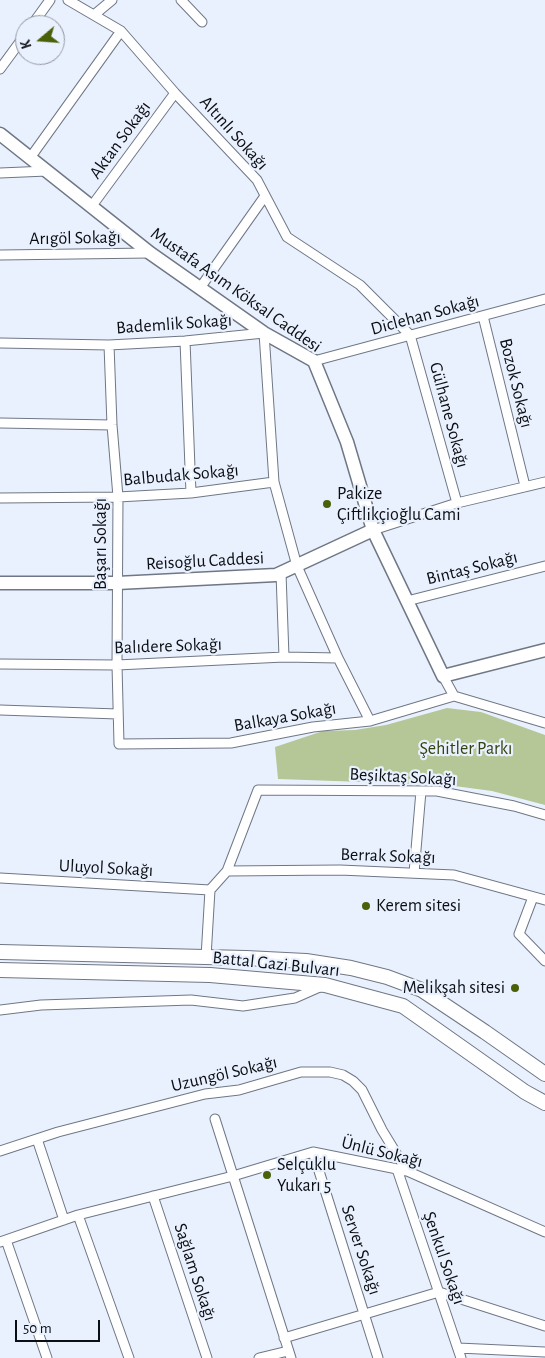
<!DOCTYPE html>
<html>
<head>
<meta charset="utf-8">
<style>
	body { margin:0 }
	#map { position:relative; width:545px; height:1358px; overflow:hidden; background:#eaf1fe; font-family:"Alegreya Sans",sans-serif }
	canvas { display:block }
	.north { position:absolute; left:15px; top:15px; width:50px; height:50px; box-sizing:border-box; background:#eaf1fe; border:1px solid #9196a0; border-radius:50%; rotate:252deg; font-size:14px; font-weight:700; line-height:20px; text-align:center; color:#0b0e13 }
	.north::after { content:''; display:block; margin:auto; width:18px; height:22px; background:#4a6009; clip-path:polygon(50% 0,100% 100%,50% 72%,0 100%) }
	.scale { position:absolute; left:15px; top:1320px; width:85px; height:22px; box-sizing:border-box; border:2px solid #0b0e13; border-top:0; padding-left:6px; font-size:15px; line-height:18px; white-space:nowrap; color:#0b0e13; -webkit-text-stroke:4px #eaf1fe; paint-order:stroke }
</style>
</head>
<body>
<div id="map">
<canvas width="545" height="1358"></canvas>
<div class="north">K</div>
<div class="scale">50 m</div>
</div>
<script>
const context = document.querySelector('canvas').getContext('2d');
context.lineJoin = 'round';
function paint(path, color) { context.fillStyle = color; context.fill(path, 'evenodd'); }
function strokePath(path, color, width, dash) { context.strokeStyle = color; context.lineWidth = width; context.lineCap = dash ? 'butt' : 'round'; context.setLineDash(dash || []); context.stroke(path); }
function label(font, color, halo, rows, align = 'center') {
  context.font = font + ' "Alegreya Sans",sans-serif'; context.lineWidth = 4.5; context.setLineDash([]); context.textBaseline = 'middle'; context.strokeStyle = halo; context.fillStyle = color; for (const [text, x, y, turn = 0] of rows) {
    context.save(); context.translate(x, y); context.rotate((+turn || 0) * Math.PI / 180); context.textAlign = isNaN(turn) ? turn : align; if (halo) context.strokeText(text, 0, 0); context.fillText(text, 0, 0); context.restore();
  }
}
paint(new Path2D(`
	M 447,708 L 481,712 L 545,735 L 545,805 L 492,791 L 447,785 L 278,779 L 275,747 L 323,731 L 355,730 L 386,725 Z`), '#b5c697');
const street = new Path2D(`
	M 68,0 L 121,31 L 175,93 L 257,180 L 287,237 L 360,285 L 410,335 L 457,503
	M 181,0 L 202,22
	M 94,15 L 112,0
	M 32,25 L 50,0
	M 0,69 L 25,35
	M 30,158 L 121,31
	M 0,173 L 47,171
	M 91,207 L 175,93
	M 0,255 L 150,253
	M 200,288 L 265,196
	M 483,316 L 525,486
	M 185,341 L 191,493
	M 0,343 L 109,345 L 185,341 L 264,333 L 274,482 L 297,566 L 338,658 L 370,721
	M 109,345 L 112,425 L 118,497 L 117,665 L 119,744 L 231,743 L 313,727 L 370,721 L 454,696
	M 314,361 L 545,299
	M 0,423 L 112,425
	M 0,498 L 118,497 L 191,493 L 274,482
	M 373,530 L 457,503 L 545,482
	M 281,573 L 284,657
	M 407,601 L 545,566
	M 0,664 L 117,665 L 284,657 L 338,658
	M 443,676 L 454,696 L 545,723
	M 0,710 L 118,714
	M 227,871 L 340,870 L 454,875 L 545,900
	M 414,873 L 421,791
	M 0,878 L 210,890
	M 533,897 L 519,934 L 545,961
	M 206,957 L 210,890 L 227,871 L 258,790 L 437,791 L 514,806 L 545,815
	M 0,1010 L 41,1005 L 191,1000 L 243,1006 L 295,998 L 322,986
	M 215,1119 L 291,1358
	M 37,1139 L 64,1220
	M 0,1151 L 58,1132 L 205,1094 L 239,1090 L 301,1072 L 330,1072 L 343,1075 L 353,1081 L 362,1090 L 382,1130 L 407,1171
	M 313,1152 L 378,1358
	M 397,1169 L 461,1358
	M 153,1196 L 207,1358
	M 78,1215 L 129,1358
	M 6,1240 L 47,1358
	M 0,1242 L 78,1215 L 233,1176 L 313,1152 L 407,1171 L 545,1232
	M 284,1338 L 439,1292 L 545,1326
	M 458,1348 L 545,1352
	M 259,1358 L 288,1351`);
const secondary = new Path2D(`
	M 0,134 L 150,253 L 264,333 L 314,361 L 347,442 L 373,530 L 443,676 L 545,650
	M 0,583 L 117,583 L 276,575 L 373,530`);
const primary = new Path2D(`
	M 0,952 L 246,958 L 306,961 L 351,968 L 387,977 L 422,990 L 485,1032 L 545,1074
	M 0,970 L 210,975 L 325,985 L 403,1006 L 525,1092 L 545,1103`);
strokePath(street, '#6f7785', 11);
strokePath(secondary, '#6f7785', 15);
strokePath(primary, '#6f7785', 16);
strokePath(street, '#fff', 9);
strokePath(secondary, '#fff', 12);
strokePath(primary, '#fff', 14);
for (const [x, y, r, color] of [
	[327,504,5,"#4a6009"],
	[366,906,5,"#4a6009"],
	[515,988,5,"#4a6009"],
	[267,1175,5,"#4a6009"]
]) { const dot = new Path2D(); dot.arc(x, y, r, 0, 2 * Math.PI); context.fillStyle = color; context.fill(dot); strokePath(dot, '#eaf1fe', 2); }
label('18px', '#0b0e13', '#eaf1fe', [
	["Altınlı Sokağı",234,133,48],
	["Aktan Sokağı",120,140,-54],
	["Arıgöl Sokağı",75,238,-1],
	["Mustafa Asım Köksal Caddesi",236,290,35],
	["Diclehan Sokağı",425,315,-15],
	["Bademlik Sokağı",174,324,-4],
	["Bozok Sokağı",516,383,76],
	["Gülhane Sokağı",449,415,75],
	["Balbudak Sokağı",181,475,-5],
	["Başarı Sokağı",101,544,-90],
	["Reisoğlu Caddesi",205,561,-3],
	["Bintaş Sokağı",472,568,-14],
	["Balıdere Sokağı",168,646,-2],
	["Balkaya Sokağı",285,717,-10],
	["Beşiktaş Sokağı",403,777,3],
	["Berrak Sokağı",388,856,2],
	["Uluyol Sokağı",106,868,3],
	["Battal Gazi Bulvarı",276,964,6],
	["Uzungöl Sokağı",224,1074,-13],
	["Ünlü Sokağı",382,1152,14],
	["Server Sokağı",361,1250,72],
	["Şenkul Sokağı",444,1258,71],
	["Sağlam Sokağı",195,1272,72]
]);
label('18px', '#0b0e13', '#eaf1fe', [
	["Pakize",337,494],
	["Çiftlikçioğlu Cami",337,515],
	["Kerem sitesi",376,906],
	["Melikşah sitesi",505,988,"right"],
	["Selçuklu",277,1165],
	["Yukarı 5",277,1186]
], 'left');
label('18px', '#34430d', '#eaf1fe', [
	["Şehitler Parkı",466,749]
]);
</script>
</body>
</html>
